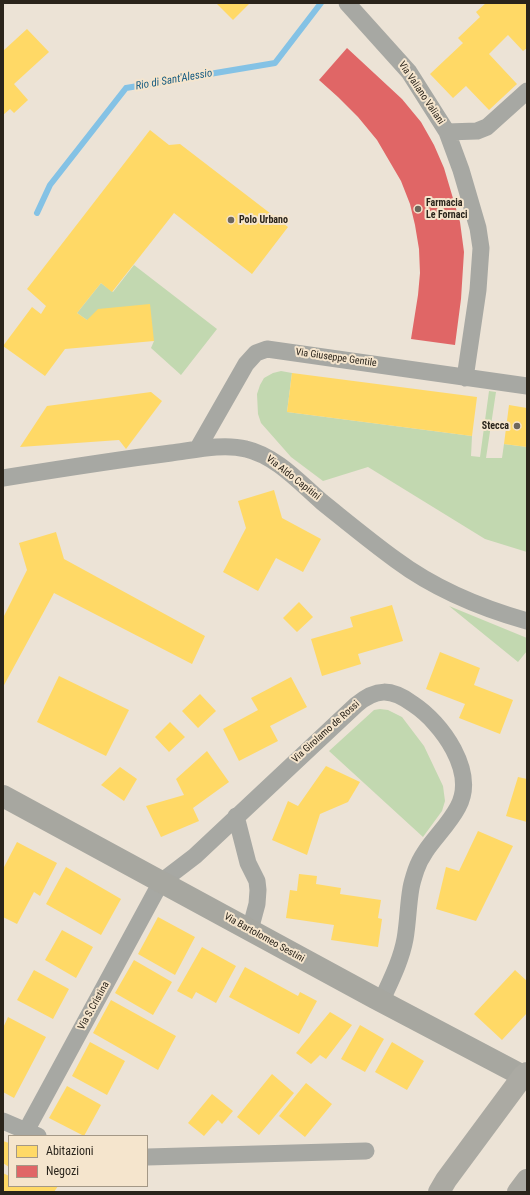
<!DOCTYPE html>
<html>
<head>
<meta charset="utf-8">
<style>
	body { margin:0 }
	#map { position:relative; width:530px; height:1195px; overflow:hidden; background:#ece3d6; font-family:"Roboto Condensed",sans-serif }
	canvas { display:block }
	.frame { position:absolute; inset:0; border:4px solid #2a241b; pointer-events:none }
	.legend { position:absolute; left:8px; top:1135px; width:140px; height:52px; box-sizing:border-box; background:#f5e5cd; border:1px solid #a49886; margin:0; padding:5px 7px; list-style:none; font-size:12px; color:#2a241b }
	.legend li { display:flex; align-items:center; gap:8px; height:20px }
	.legend b { width:20px; border:1px solid #a49886 }
</style>
</head>
<body>
<div id="map">
<canvas width="530" height="1195"></canvas>
<div class="frame"></div>
<ul class="legend">
<li><b style="height:11px;background:#ffd966"></b>Abitazioni</li>
<li><b style="height:11px;background:#e06666"></b>Negozi</li>
</ul>
</div>
<script>
const context = document.querySelector('canvas').getContext('2d');
context.lineJoin = 'round';
function paint(path, color) { context.fillStyle = color; context.fill(path, 'evenodd'); }
function strokePath(path, color, width, dash) { context.strokeStyle = color; context.lineWidth = width; context.lineCap = dash ? 'butt' : 'round'; context.setLineDash(dash || []); context.stroke(path); }
function label(font, color, halo, rows, align = 'center') {
  context.font = font + ' "Roboto Condensed",sans-serif'; context.lineWidth = 4; context.setLineDash([]); context.textBaseline = 'middle'; context.strokeStyle = halo; context.fillStyle = color; for (const [text, x, y, turn = 0] of rows) {
    context.save(); context.translate(x, y); context.rotate((+turn || 0) * Math.PI / 180); context.textAlign = isNaN(turn) ? turn : align; if (halo) context.strokeText(text, 0, 0); context.fillText(text, 0, 0); context.restore();
  }
}
paint(new Path2D(`
	M 134,265 L 217,329 L 181,375 L 151,348 L 154,341 L 87,320 L 77,313 L 101,283 L 113,292 Z
	M 281,371 L 292,373 L 287,412 L 472,436 L 471,456 L 480,457 L 489,391 L 496,392 L 486,458 L 502,458 L 504,444 L 527,447 L 527,552 L 485,539 L 368,467 L 323,481 L 291,457 L 261,423 L 258,414 L 257,394 L 260,385 L 264,378 L 273,373 Z
	M 449,606 L 527,638 L 527,651 L 518,662 Z
	M 380,709 L 388,710 L 402,717 L 424,746 L 443,786 L 445,801 L 442,811 L 423,837 L 329,751 L 374,710 Z`), '#c2d8b0');
paint(new Path2D(`
	M 216,3 L 250,3 L 233,20 Z
	M 486,3 L 527,3 L 527,48 L 523,51 L 508,35 L 489,54 L 517,84 L 489,110 L 466,86 L 453,98 L 430,74 L 463,43 L 458,38 L 480,17 L 476,12 Z
	M 27,29 L 49,52 L 14,84 L 28,100 L 14,113 L 10,109 L 3,115 L 3,51 Z
	M 150,130 L 169,145 L 180,144 L 288,227 L 252,274 L 174,213 L 112,292 L 101,283 L 77,313 L 87,320 L 98,309 L 150,304 L 154,341 L 65,349 L 45,376 L 3,346 L 32,307 L 41,314 L 46,306 L 27,289 Z
	M 292,373 L 477,397 L 472,436 L 287,412 Z
	M 151,392 L 162,401 L 126,449 L 119,440 L 20,447 L 47,406 Z
	M 509,405 L 527,408 L 527,447 L 504,444 Z
	M 274,490 L 282,518 L 321,539 L 303,572 L 276,558 L 258,591 L 223,572 L 246,528 L 238,501 Z
	M 56,532 L 64,559 L 205,636 L 192,664 L 54,593 L 3,687 L 3,618 L 27,570 L 19,543 Z
	M 299,602 L 313,617 L 297,632 L 283,618 Z
	M 392,605 L 403,641 L 358,654 L 361,664 L 322,676 L 311,639 L 353,627 L 350,617 Z
	M 440,652 L 480,668 L 474,685 L 513,700 L 500,734 L 459,718 L 465,704 L 426,689 Z
	M 59,676 L 129,710 L 106,756 L 37,722 Z
	M 291,677 L 307,707 L 270,726 L 278,741 L 239,761 L 223,729 L 258,710 L 251,698 Z
	M 200,694 L 216,711 L 198,728 L 182,711 Z
	M 170,722 L 185,737 L 169,752 L 155,737 Z
	M 207,751 L 229,782 L 193,808 L 199,821 L 161,837 L 146,806 L 184,795 L 176,779 Z
	M 326,766 L 360,782 L 348,802 L 320,814 L 307,855 L 272,840 L 288,801 L 298,806 Z
	M 120,767 L 137,779 L 124,801 L 101,785 Z
	M 518,777 L 527,779 L 527,822 L 506,816 Z
	M 478,831 L 513,846 L 476,921 L 436,909 L 446,867 L 459,871 Z
	M 17,842 L 57,863 L 40,896 L 34,892 L 17,924 L 3,917 L 3,869 Z
	M 66,867 L 121,899 L 101,935 L 46,904 Z
	M 299,874 L 317,876 L 316,884 L 341,888 L 340,894 L 381,900 L 378,918 L 382,919 L 378,947 L 331,940 L 334,925 L 286,918 L 290,890 L 297,891 Z
	M 158,917 L 195,937 L 175,975 L 138,954 Z
	M 62,930 L 93,947 L 76,978 L 45,960 Z
	M 202,947 L 236,966 L 216,1003 L 196,992 L 192,999 L 177,991 Z
	M 134,960 L 172,982 L 153,1015 L 115,993 Z
	M 245,967 L 298,996 L 300,992 L 317,1001 L 299,1034 L 229,997 Z
	M 34,970 L 69,989 L 53,1019 L 17,1000 Z
	M 515,970 L 527,981 L 527,1013 L 502,1040 L 474,1014 Z
	M 111,1000 L 176,1036 L 158,1070 L 93,1033 Z
	M 330,1012 L 352,1025 L 326,1059 L 320,1055 L 311,1064 L 296,1053 Z
	M 8,1017 L 46,1037 L 14,1098 L 3,1092 L 3,1028 Z
	M 360,1025 L 384,1039 L 365,1072 L 341,1059 Z
	M 90,1042 L 125,1061 L 107,1095 L 72,1076 Z
	M 392,1042 L 424,1061 L 407,1090 L 375,1072 Z
	M 272,1074 L 294,1093 L 259,1135 L 237,1117 Z
	M 306,1083 L 332,1104 L 305,1137 L 279,1116 Z
	M 67,1086 L 101,1105 L 84,1136 L 49,1118 Z
	M 212,1094 L 233,1111 L 222,1124 L 218,1120 L 204,1136 L 188,1123 Z
	M 3,1141 L 9,1143 L 9,1167 L 3,1163 Z
	M 3,1173 L 9,1176 L 9,1186 L 58,1186 L 54,1192 L 3,1192 Z`), '#ffd966');
paint(new Path2D(`
	M 347,48 L 402,99 L 421,122 L 434,145 L 444,168 L 460,222 L 464,252 L 461,299 L 455,345 L 411,339 L 418,295 L 420,273 L 419,249 L 415,225 L 410,204 L 401,181 L 377,140 L 358,117 L 338,97 L 319,80 Z`), '#e06666');
strokePath(new Path2D(`
	M 37,213 L 50,185 L 126,88 L 275,63 L 321,3`), '#84c2e5', 6);
strokePath(new Path2D(`
	M 347,3 L 409,72 L 447,132 L 461,170 L 478,228 L 481,248 L 478,290 L 465,378
	M 447,132 L 477,131 L 487,127 L 527,91
	M 198,448 L 246,364 L 256,353 L 267,349 L 527,386
	M 3,478 C 59,469 115,460 171,453 C 194,450 223,443 246,449 C 276,456 299,482 322,502 C 347,522 371,542 396,560 C 435,589 481,608 527,621
	M 236,816 L 248,863 L 257,881 L 258,890 L 257,904 L 250,930
	M 3,1121 L 38,1136
	M 26,1131 L 161,882 L 195,856 L 356,705 C 376,688 391,688 413,704 C 442,723 477,772 458,807 C 446,830 424,846 416,870 C 414,876 412,882 411,888 C 408,905 408,922 405,939 C 401,961 390,982 381,1002
	M 147,1157 L 366,1151`), '#a7a8a3', 17);
strokePath(new Path2D(`
	M 3,796 L 375,998 L 527,1078`), '#a7a7a0', 22);
strokePath(new Path2D(`
	M 439,1192 L 446,1180 L 523,1076 L 527,1073
	M 518,1192 L 527,1180`), '#abaaa3', 22);
for (const [x, y, r, color] of [
	[418,209,4,"#6e675c"],
	[231,220,4,"#6e675c"],
	[517,426,4,"#6e675c"]
]) { const dot = new Path2D(); dot.arc(x, y, r, 0, 2 * Math.PI); context.fillStyle = color; context.fill(dot); strokePath(dot, '#f5e5cd', 1.5); }
label('10px', '#2a241b', '#f5e5cd', [
	["Via Valiano Valiani",421,93,56],
	["Via Giuseppe Gentile",336,358,8],
	["Via Aldo Capitini",293,478,38],
	["Via Girolamo de Rossi",326,732,-42],
	["Via Bartolomeo Sestini",264,938,29],
	["Via S.Cristina",94,1006,-61]
]);
label('bold 10px', '#2a241b', '#f5e5cd', [
	["Farmacia",426,203],
	["Le Fornaci",426,215],
	["Polo Urbano",239,220],
	["Stecca",509,426,"right"]
], 'left');
label('italic 11px', '#175c81', '#f5e5cd', [
	["Rio di Sant'Alessio",174,80,-10]
]);
</script>
</body>
</html>
